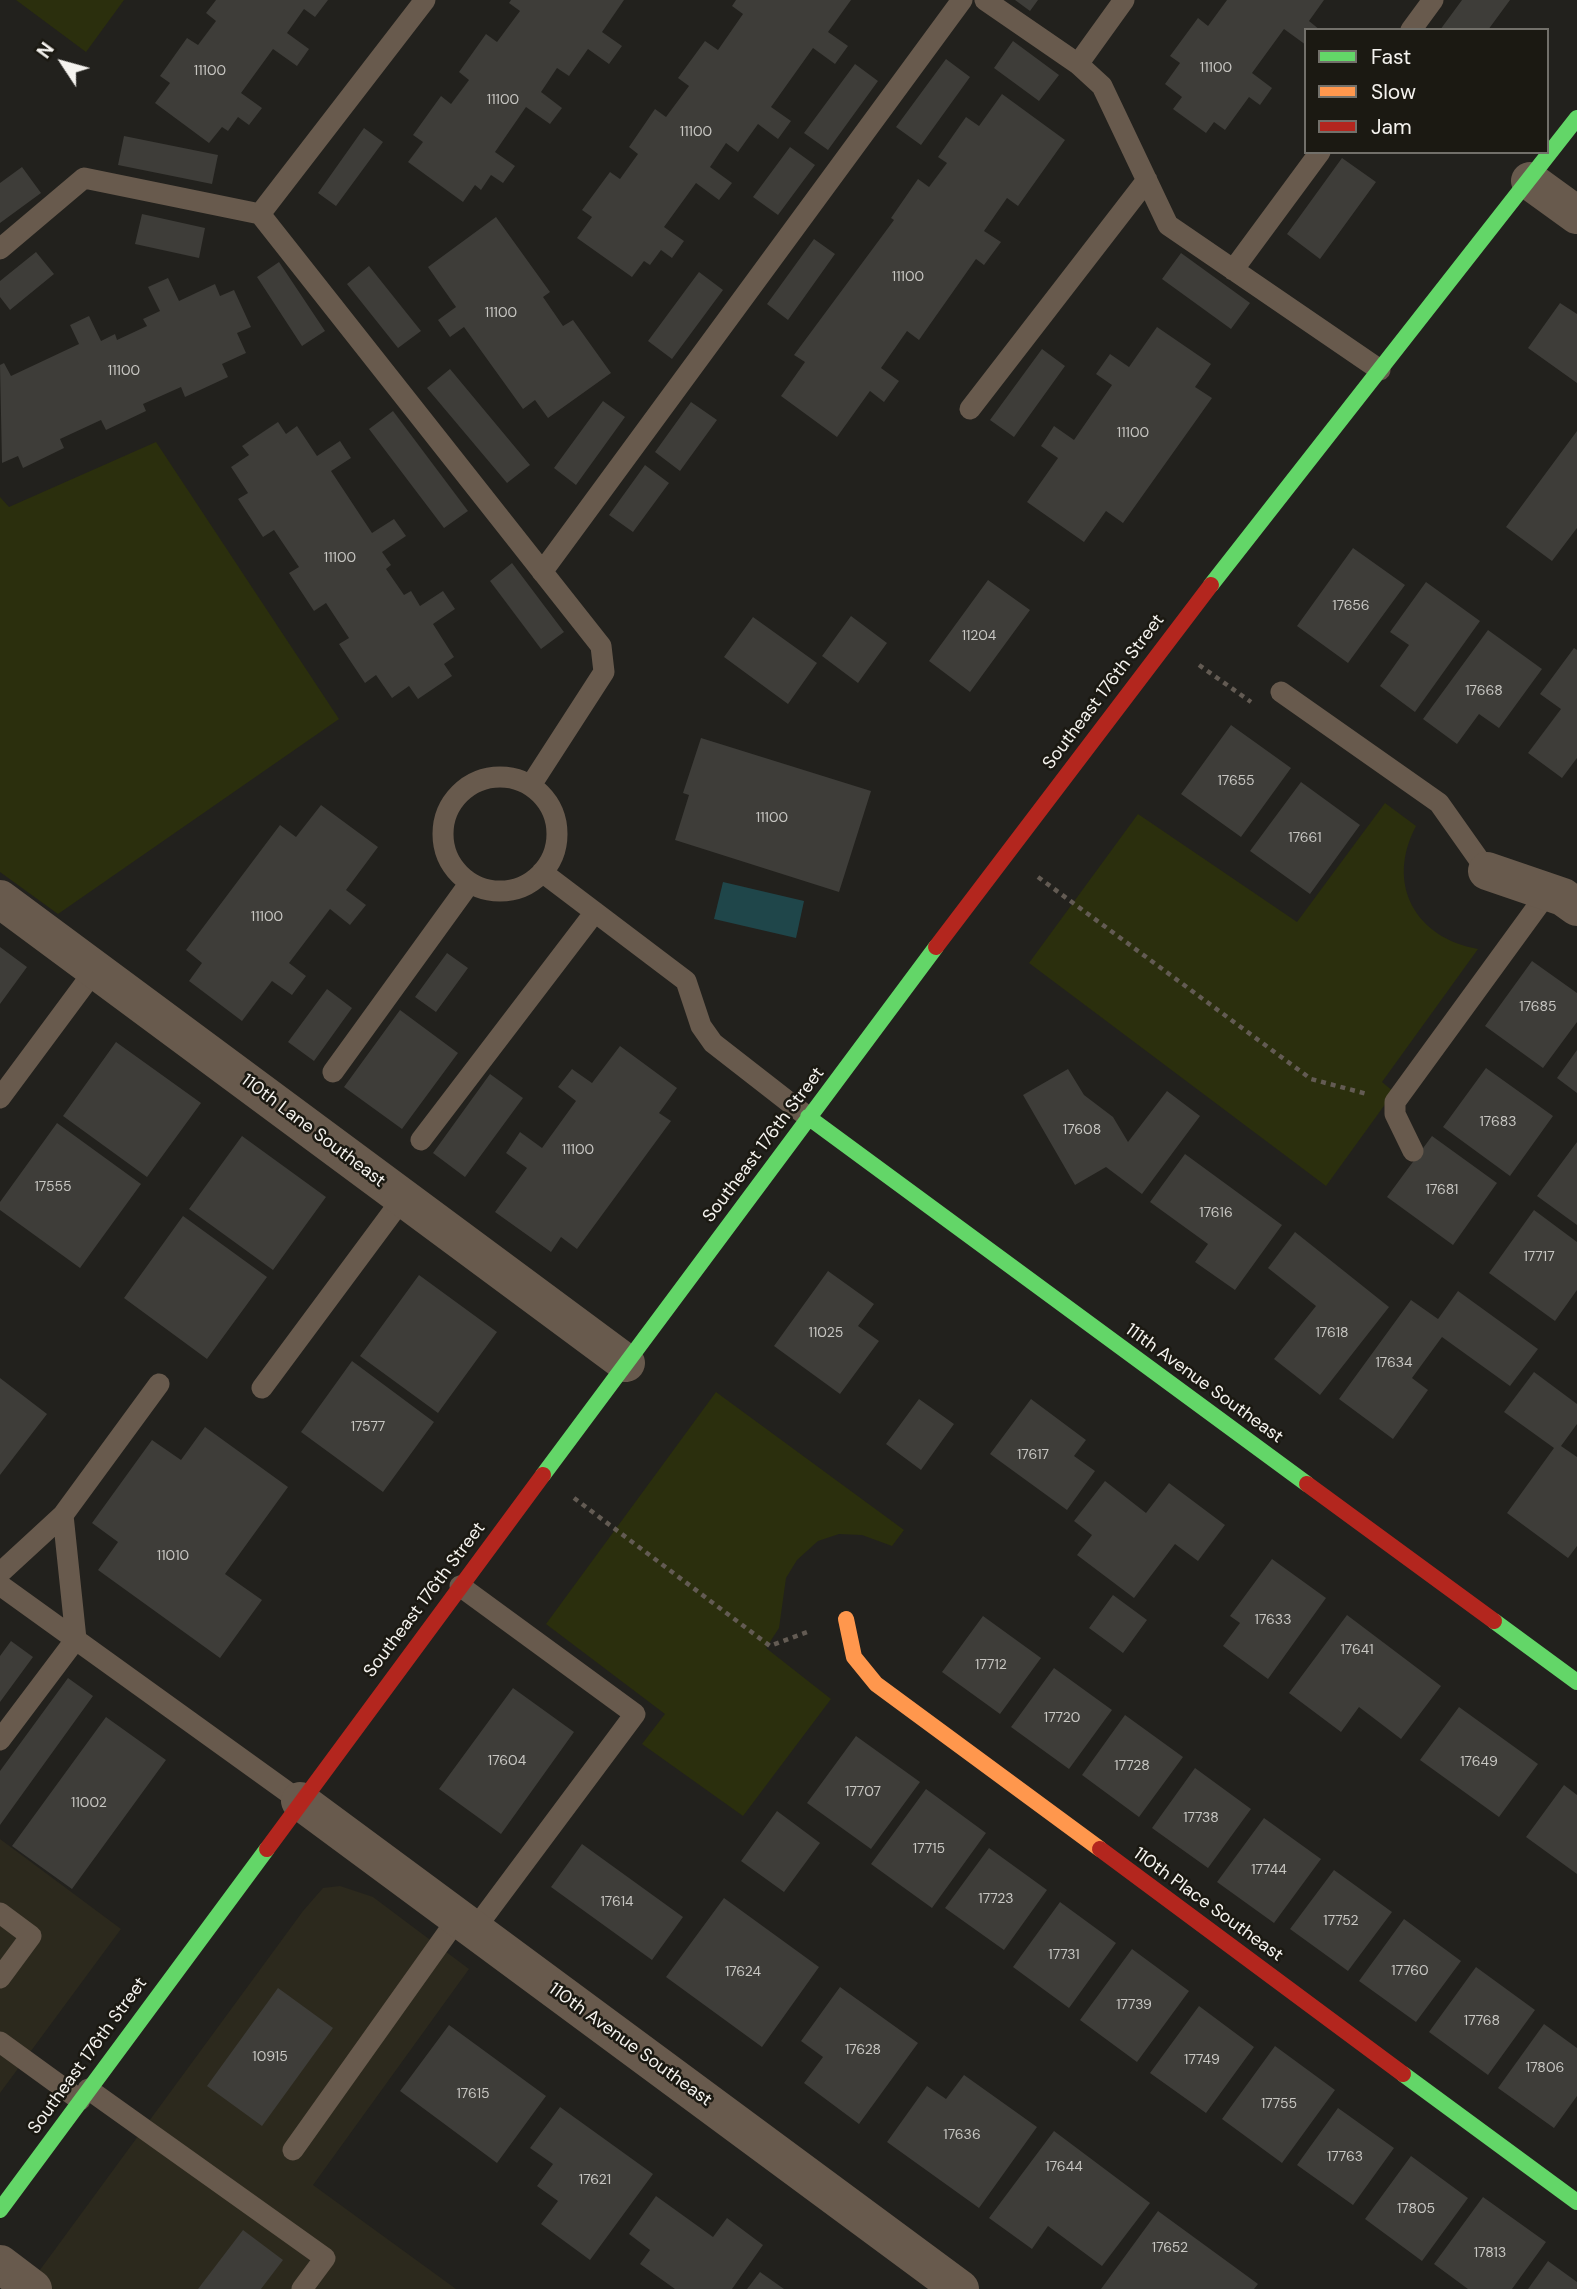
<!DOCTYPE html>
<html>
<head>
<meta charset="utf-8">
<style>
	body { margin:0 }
	#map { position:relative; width:1577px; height:2289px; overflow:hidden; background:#22211d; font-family:"DM Sans",sans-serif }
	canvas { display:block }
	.legend { position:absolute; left:1304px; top:28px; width:245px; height:126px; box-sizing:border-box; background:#1b1912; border:2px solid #72706a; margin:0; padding:9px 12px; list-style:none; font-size:21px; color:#f5f3ef }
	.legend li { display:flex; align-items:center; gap:14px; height:35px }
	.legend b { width:35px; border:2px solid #72706a }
	.north { position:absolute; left:28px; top:28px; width:70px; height:70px; -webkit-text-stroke:5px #1b1912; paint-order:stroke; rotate:306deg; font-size:19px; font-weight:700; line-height:28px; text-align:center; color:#f5f3ef }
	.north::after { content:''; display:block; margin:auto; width:24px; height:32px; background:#f5f3ef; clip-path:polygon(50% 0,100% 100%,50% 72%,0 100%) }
</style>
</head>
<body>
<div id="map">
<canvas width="1577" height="2289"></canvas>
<ul class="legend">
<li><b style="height:9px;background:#63d668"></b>Fast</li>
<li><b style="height:9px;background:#ff974d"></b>Slow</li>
<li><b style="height:9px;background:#b3261e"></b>Jam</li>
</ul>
<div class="north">N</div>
</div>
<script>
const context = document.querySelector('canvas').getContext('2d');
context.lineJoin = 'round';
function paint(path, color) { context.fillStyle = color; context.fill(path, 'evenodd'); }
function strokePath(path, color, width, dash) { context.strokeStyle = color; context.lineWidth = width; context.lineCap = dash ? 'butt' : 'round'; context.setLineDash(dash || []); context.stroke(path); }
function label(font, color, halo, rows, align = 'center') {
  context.font = font + ' "DM Sans",sans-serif'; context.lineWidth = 5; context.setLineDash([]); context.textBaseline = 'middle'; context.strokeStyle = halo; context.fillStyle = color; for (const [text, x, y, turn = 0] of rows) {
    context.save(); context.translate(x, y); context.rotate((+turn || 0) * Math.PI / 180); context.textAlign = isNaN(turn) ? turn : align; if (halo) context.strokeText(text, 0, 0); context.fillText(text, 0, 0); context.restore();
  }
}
paint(new Path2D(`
	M 0,1839 L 121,1929 L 0,2093 Z
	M 340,1886 L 373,1897 L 469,1969 L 313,2185 L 456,2289 L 26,2289 L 303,1911 L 323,1888 Z`), '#2c291d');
paint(new Path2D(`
	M 16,0 L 124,0 L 86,52 Z
	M 156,442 L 339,719 L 58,914 L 0,872 L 0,497 L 9,507 Z
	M 1385,803 L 1416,826 C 1385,885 1416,938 1478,949 L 1382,1082 L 1394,1092 L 1326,1186 L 1029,963 L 1138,814 L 1297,922 Z
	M 716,1392 L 904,1530 L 892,1546 L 862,1535 L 839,1534 L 818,1541 L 797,1560 L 786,1578 L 779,1628 L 766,1648 L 831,1699 L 743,1816 L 642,1744 L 665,1714 L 546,1624 Z`), '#2b2f0d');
paint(new Path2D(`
	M 723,882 L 804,901 L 796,938 L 714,919 Z`), '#1f464a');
paint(new Path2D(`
	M 216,0 L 328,0 L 315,17 L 304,9 L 287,33 L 309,49 L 297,66 L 273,49 L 241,93 L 262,108 L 249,125 L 238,117 L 228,131 L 222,127 L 209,143 L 155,103 L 170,83 L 160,76 L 187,38 L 198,45 L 216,21 L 206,13 Z
	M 511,0 L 624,0 L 602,32 L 622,46 L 609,64 L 588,49 L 569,76 L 557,68 L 541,92 L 562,108 L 550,124 L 526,107 L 495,152 L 515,166 L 503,183 L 491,175 L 481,190 L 475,185 L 463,202 L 408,162 L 423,142 L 413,135 L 441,96 L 451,104 L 469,80 L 459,72 L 486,34 L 497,42 L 520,11 L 509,3 Z
	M 736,0 L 851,0 L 828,32 L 848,46 L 835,64 L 813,48 L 771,107 L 791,121 L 778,139 L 758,124 L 738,152 L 726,143 L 710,167 L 732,183 L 719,200 L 696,183 L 664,227 L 684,241 L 672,258 L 661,250 L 650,265 L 644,261 L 632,277 L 577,238 L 592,217 L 582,210 L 610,172 L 620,179 L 638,154 L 629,147 L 655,109 L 666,117 L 689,86 L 678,78 L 705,41 L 718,50 L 743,14 L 732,6 Z
	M 1015,0 L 1038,0 L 1030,11 Z
	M 1227,0 L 1324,0 L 1309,21 L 1320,30 L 1306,30 L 1306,45 L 1284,29 L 1252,73 L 1272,88 L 1260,105 L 1249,97 L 1225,130 L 1214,122 L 1206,133 L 1173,109 L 1182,97 L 1165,84 L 1180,63 L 1170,56 L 1198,18 L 1208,26 Z
	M 1462,0 L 1510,0 L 1488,30 L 1440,30 Z
	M 1013,41 L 1059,75 L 1039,101 L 994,68 Z
	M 946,59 L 970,77 L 921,145 L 896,127 Z
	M 855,64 L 878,81 L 828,150 L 804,133 Z
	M 1002,94 L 1065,140 L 1018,206 L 1007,198 L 984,231 L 1001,242 L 984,265 L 976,259 L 919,340 L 907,331 L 881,368 L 899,381 L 884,402 L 870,391 L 837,437 L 781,396 L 805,362 L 794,355 L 894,220 L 891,218 L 918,179 L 929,187 L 947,163 L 938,157 L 966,117 L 979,126 Z
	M 364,128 L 383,142 L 336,206 L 318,193 Z
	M 124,136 L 218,155 L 212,184 L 118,165 Z
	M 790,147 L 815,165 L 778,215 L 753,197 Z
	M 1342,158 L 1376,182 L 1320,259 L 1287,234 Z
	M 22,167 L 41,193 L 0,223 L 0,183 Z
	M 142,214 L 205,228 L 199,258 L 135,244 Z
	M 496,217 L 550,292 L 543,297 L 563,326 L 573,320 L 611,373 L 548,418 L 535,400 L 523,409 L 464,327 L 450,337 L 438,320 L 456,307 L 428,267 Z
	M 814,239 L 835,254 L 788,320 L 767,304 Z
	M 36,252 L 54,274 L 10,310 L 0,297 L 0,281 Z
	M 1181,253 L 1250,303 L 1231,329 L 1162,279 Z
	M 279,262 L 325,331 L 302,346 L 257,277 Z
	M 369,266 L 421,331 L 398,348 L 347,284 Z
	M 699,272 L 723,290 L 672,359 L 648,341 Z
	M 168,278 L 179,301 L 215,284 L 220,296 L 234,290 L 251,327 L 237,333 L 246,353 L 222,364 L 228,377 L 185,397 L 181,387 L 143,404 L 146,411 L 106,430 L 101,420 L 60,439 L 64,448 L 23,468 L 18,456 L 2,463 L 0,365 L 4,363 L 11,376 L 79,344 L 70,325 L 89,316 L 101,341 L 115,334 L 117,340 L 147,326 L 143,319 L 160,311 L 148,287 Z
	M 1560,303 L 1577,314 L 1577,383 L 1528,348 Z
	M 1157,327 L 1211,364 L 1195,387 L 1212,398 L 1123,523 L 1106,511 L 1084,542 L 1027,502 L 1058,458 L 1041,446 L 1054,426 L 1074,440 L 1112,385 L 1096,374 L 1110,354 L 1129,367 Z
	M 1042,349 L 1065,366 L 1014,437 L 990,420 Z
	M 450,369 L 530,465 L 507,483 L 427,388 Z
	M 603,401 L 625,417 L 576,485 L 554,468 Z
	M 691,402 L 717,420 L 680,471 L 655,452 Z
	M 393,411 L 468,511 L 444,528 L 369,429 Z
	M 278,422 L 286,434 L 297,426 L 317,456 L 340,441 L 351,458 L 331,471 L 372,533 L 394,519 L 406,536 L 382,552 L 391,565 L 386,569 L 404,595 L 411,591 L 420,606 L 443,591 L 455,609 L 433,624 L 454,657 L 444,664 L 452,676 L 418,699 L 409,686 L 392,698 L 376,675 L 365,683 L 339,644 L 349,638 L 326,603 L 314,611 L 289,573 L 299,567 L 274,530 L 263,537 L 238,499 L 248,493 L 231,467 L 249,455 L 242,446 Z
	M 1577,431 L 1577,528 L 1552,561 L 1506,527 Z
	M 645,465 L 669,483 L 633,532 L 609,515 Z
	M 1353,548 L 1405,585 L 1348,663 L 1297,626 Z
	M 512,563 L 564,632 L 541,649 L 490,581 Z
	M 988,580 L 1030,610 L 970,692 L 929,661 Z
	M 1426,582 L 1480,621 L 1415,712 L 1380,686 L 1409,645 L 1390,632 Z
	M 851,616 L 887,643 L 858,683 L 822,656 Z
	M 753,617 L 817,663 L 788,704 L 724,657 Z
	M 1488,630 L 1542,669 L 1499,728 L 1479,714 L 1457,744 L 1423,719 Z
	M 1574,648 L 1577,650 L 1577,758 L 1562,778 L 1528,753 L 1561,709 L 1540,694 Z
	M 1231,725 L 1291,768 L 1241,837 L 1181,794 Z
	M 701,738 L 871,791 L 839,892 L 675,840 L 689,795 L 683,793 Z
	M 1301,782 L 1360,825 L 1310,894 L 1250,851 Z
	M 321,805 L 378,847 L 346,890 L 366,905 L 350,925 L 330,909 L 289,963 L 306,976 L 292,995 L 272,981 L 242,1021 L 189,981 L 202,963 L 186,950 L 280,825 L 296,837 Z
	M 0,947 L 27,967 L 0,1004 Z
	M 447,953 L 468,968 L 436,1012 L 415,997 Z
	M 1532,961 L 1577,993 L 1577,1022 L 1543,1068 L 1485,1026 Z
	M 327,989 L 352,1008 L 314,1061 L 288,1042 Z
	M 400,1010 L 458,1053 L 402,1129 L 344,1087 Z
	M 116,1042 L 201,1103 L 147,1177 L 63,1116 Z
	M 620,1046 L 677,1088 L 659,1113 L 671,1121 L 577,1249 L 561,1237 L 551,1252 L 495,1212 L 527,1168 L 506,1153 L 520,1132 L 542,1148 L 576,1101 L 558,1087 L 572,1069 L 592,1083 Z
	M 1577,1050 L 1577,1093 L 1557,1078 Z
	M 1486,1068 L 1553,1116 L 1510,1176 L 1443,1127 Z
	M 1068,1069 L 1084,1095 L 1113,1117 L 1128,1142 L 1167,1091 L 1200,1116 L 1142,1194 L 1106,1167 L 1075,1185 L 1023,1095 Z
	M 490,1074 L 523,1098 L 465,1177 L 433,1153 Z
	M 57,1123 L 141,1184 L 80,1268 L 0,1210 L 0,1202 Z
	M 242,1136 L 326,1197 L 273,1270 L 189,1209 Z
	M 1432,1136 L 1497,1183 L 1453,1245 L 1387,1197 Z
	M 1577,1142 L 1577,1225 L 1537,1196 Z
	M 1185,1154 L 1282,1225 L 1235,1290 L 1195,1262 L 1208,1244 L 1150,1202 Z
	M 1534,1210 L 1577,1242 L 1577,1290 L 1555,1321 L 1489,1273 Z
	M 183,1216 L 267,1277 L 207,1359 L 124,1298 Z
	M 1295,1232 L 1389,1307 L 1320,1395 L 1274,1359 L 1316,1306 L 1268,1268 Z
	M 828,1271 L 874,1304 L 858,1326 L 879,1341 L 840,1394 L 774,1346 Z
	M 419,1275 L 497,1332 L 438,1413 L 360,1356 Z
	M 1458,1291 L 1538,1349 L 1510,1386 L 1442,1337 L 1412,1378 L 1428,1390 L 1393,1439 L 1339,1399 L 1411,1300 L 1438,1319 Z
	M 352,1361 L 434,1422 L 383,1492 L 301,1432 Z
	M 1534,1372 L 1577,1404 L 1577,1424 L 1561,1446 L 1577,1457 L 1577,1546 L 1568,1558 L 1507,1513 L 1554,1448 L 1504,1412 Z
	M 0,1378 L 47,1414 L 0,1475 Z
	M 919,1399 L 954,1424 L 921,1470 L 886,1444 Z
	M 1031,1399 L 1086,1440 L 1074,1456 L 1095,1471 L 1067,1510 L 990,1454 Z
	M 205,1427 L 288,1487 L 225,1574 L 262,1600 L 220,1658 L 98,1570 L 118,1542 L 92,1523 L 152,1440 L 181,1460 Z
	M 1105,1481 L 1146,1513 L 1169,1483 L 1225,1525 L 1198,1561 L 1175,1544 L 1134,1598 L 1077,1555 L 1092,1535 L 1074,1521 Z
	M 1272,1559 L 1326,1598 L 1268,1679 L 1223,1646 L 1240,1623 L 1230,1616 Z
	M 1113,1595 L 1147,1620 L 1123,1653 L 1089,1628 Z
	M 1347,1615 L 1441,1686 L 1401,1739 L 1359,1707 L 1341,1732 L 1289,1693 Z
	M 983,1616 L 1041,1658 L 1000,1714 L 942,1672 Z
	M 11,1641 L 33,1657 L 0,1702 L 0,1656 Z
	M 1054,1668 L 1112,1710 L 1069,1769 L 1011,1727 Z
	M 68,1678 L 93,1696 L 0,1825 L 0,1771 Z
	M 513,1688 L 574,1732 L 501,1834 L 439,1789 Z
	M 1459,1707 L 1538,1764 L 1499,1817 L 1420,1760 Z
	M 1125,1715 L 1183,1757 L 1139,1817 L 1082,1775 Z
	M 106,1717 L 166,1760 L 72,1889 L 12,1846 Z
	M 856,1736 L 920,1782 L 871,1849 L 807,1803 Z
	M 1195,1768 L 1251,1809 L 1208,1868 L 1152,1828 Z
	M 1564,1785 L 1577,1795 L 1577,1874 L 1526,1837 Z
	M 926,1789 L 986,1833 L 932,1908 L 871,1864 Z
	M 777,1811 L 820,1843 L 784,1892 L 741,1861 Z
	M 1264,1818 L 1321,1859 L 1274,1923 L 1217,1882 Z
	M 582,1844 L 683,1917 L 652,1960 L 551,1887 Z
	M 989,1848 L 1047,1890 L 1004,1950 L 945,1908 Z
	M 1334,1870 L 1392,1912 L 1348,1971 L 1290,1929 Z
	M 724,1898 L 819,1967 L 762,2047 L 666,1977 Z
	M 1060,1902 L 1116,1943 L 1069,2008 L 1013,1967 Z
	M 1404,1919 L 1461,1961 L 1416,2022 L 1359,1981 Z
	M 1132,1949 L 1189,1991 L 1137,2062 L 1080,2020 Z
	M 1476,1967 L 1535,2010 L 1488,2075 L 1429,2032 Z
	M 840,1987 L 918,2043 L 859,2124 L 804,2083 L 823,2057 L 801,2041 Z
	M 278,1988 L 333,2028 L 262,2126 L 207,2086 Z
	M 1199,2006 L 1254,2047 L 1206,2113 L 1150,2073 Z
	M 1544,2024 L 1577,2048 L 1577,2096 L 1554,2128 L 1498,2088 Z
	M 449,2025 L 546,2096 L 497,2163 L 400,2091 Z
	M 1275,2046 L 1335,2090 L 1282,2163 L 1222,2119 Z
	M 964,2075 L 1037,2127 L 979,2208 L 887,2142 L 927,2086 L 946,2099 Z
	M 560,2107 L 653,2174 L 590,2260 L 541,2224 L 558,2201 L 537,2186 L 553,2164 L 530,2148 Z
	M 1338,2108 L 1394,2148 L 1353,2205 L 1297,2165 Z
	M 1054,2131 L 1150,2203 L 1102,2266 L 1048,2226 L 1032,2249 L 989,2218 Z
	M 1411,2156 L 1468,2198 L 1422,2261 L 1365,2219 Z
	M 656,2196 L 713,2237 L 727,2218 L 763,2245 L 732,2289 L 675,2289 L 640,2264 L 650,2250 L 629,2234 Z
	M 1483,2197 L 1546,2242 L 1512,2289 L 1468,2289 L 1434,2264 Z
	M 1158,2211 L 1258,2284 L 1254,2289 L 1101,2289 Z
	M 243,2230 L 283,2260 L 261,2289 L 198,2289 Z
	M 1548,2261 L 1577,2282 L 1577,2289 L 1528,2289 Z
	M 760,2272 L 784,2289 L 747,2289 Z`), '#3e3d39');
strokePath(new Path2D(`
	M 1199,665 L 1251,702
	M 1038,877 L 1311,1079 L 1367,1094
	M 574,1498 L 770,1646 L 810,1631`), '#635b53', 4.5, [5, 5]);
strokePath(new Path2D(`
	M 425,0 L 260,214 L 601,646 L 604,672 L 531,785
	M 985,0 L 1078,64 L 1102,86 L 1168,225 L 1380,370
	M 1411,30 L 1433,0
	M 1078,64 L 1124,0
	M 0,249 L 84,178 L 260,214
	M 1233,270 L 1320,152
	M 970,409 L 1147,180
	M 542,572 L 962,0
	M 1281,692 L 1439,803 L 1487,871
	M443 834a57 57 0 1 1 114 0a57 57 0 1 1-114 0Z
	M 542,872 L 686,981 L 701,1026 L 713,1043 L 808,1117
	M 333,1072 L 469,884
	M 0,1098 L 95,970
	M 421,1140 L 595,912
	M 1413,1151 L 1395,1114 L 1395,1102 L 1548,892
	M 262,1388 L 403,1198
	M 0,1573 L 63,1515 L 159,1384
	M 0,1585 L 300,1801
	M 460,1586 L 635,1714 L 474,1930
	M 0,1740 L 76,1639 L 63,1515
	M 0,1913 L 31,1936 L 0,1978
	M 0,2042 L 80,2100
	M 88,2089 L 325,2258 L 302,2289
	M 293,2150 L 458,1918`), '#685a4d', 21);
strokePath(new Path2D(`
	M 1530,181 L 1577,215
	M 1487,871 L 1563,897 L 1577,907
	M 0,899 L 626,1363
	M 300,1801 L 960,2289
	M 0,2264 L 33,2289`), '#685a4d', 38);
strokePath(new Path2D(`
	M 1211,585 L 1577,118
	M 808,1117 L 1307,1484
	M 543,1475 L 936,947
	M 1494,1621 L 1577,1682
	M 1403,2074 L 1577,2202
	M 0,2210 L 267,1849`), '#63d668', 16);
strokePath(new Path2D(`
	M 846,1619 L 854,1657 L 876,1684 L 1100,1849`), '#ff974d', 16);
strokePath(new Path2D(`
	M 936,947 L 1211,585
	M 1307,1484 L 1494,1621
	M 267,1849 L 543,1475
	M 1100,1849 L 1403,2074`), '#b3261e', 16);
label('14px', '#c7c6c2', null, [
	["11100",1216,68],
	["11100",210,71],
	["11100",503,100],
	["11100",696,132],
	["11100",908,277],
	["11100",501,313],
	["11100",124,371],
	["11100",1133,433],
	["11100",340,558],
	["17656",1351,606],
	["11204",979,636],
	["17668",1484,691],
	["17655",1236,781],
	["11100",772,818],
	["17661",1305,838],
	["11100",267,917],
	["17685",1538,1007],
	["17683",1498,1122],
	["17608",1082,1130],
	["11100",578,1150],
	["17555",53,1187],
	["17681",1442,1190],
	["17616",1216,1213],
	["17717",1539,1257],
	["11025",826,1333],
	["17618",1332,1333],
	["17634",1394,1363],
	["17577",368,1427],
	["17617",1033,1455],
	["11010",173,1556],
	["17633",1273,1620],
	["17641",1357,1650],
	["17712",991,1665],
	["17720",1062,1718],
	["17604",507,1761],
	["17649",1479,1762],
	["17728",1132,1766],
	["17707",863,1792],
	["11002",89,1803],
	["17738",1201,1818],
	["17715",929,1849],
	["17744",1269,1870],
	["17723",996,1899],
	["17614",617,1902],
	["17752",1341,1921],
	["17731",1064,1955],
	["17760",1410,1971],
	["17624",743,1972],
	["17739",1134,2005],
	["17768",1482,2021],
	["17628",863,2050],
	["10915",270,2057],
	["17749",1202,2060],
	["17806",1545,2068],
	["17615",473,2094],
	["17755",1279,2104],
	["17636",962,2135],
	["17763",1345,2157],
	["17644",1064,2167],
	["17621",595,2180],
	["17805",1416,2209],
	["17652",1170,2248],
	["17813",1490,2253]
]);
label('18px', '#f5f3ef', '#1b1912', [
	["Southeast 176th Street",1104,692,-53],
	["110th Lane Southeast",313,1131,37],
	["Southeast 176th Street",764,1145,-53],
	["111th Avenue Southeast",1204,1384,36],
	["Southeast 176th Street",425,1600,-53],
	["110th Place Southeast",1208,1905,36],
	["110th Avenue Southeast",630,2045,36],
	["Southeast 176th Street",88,2056,-54]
]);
</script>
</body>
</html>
